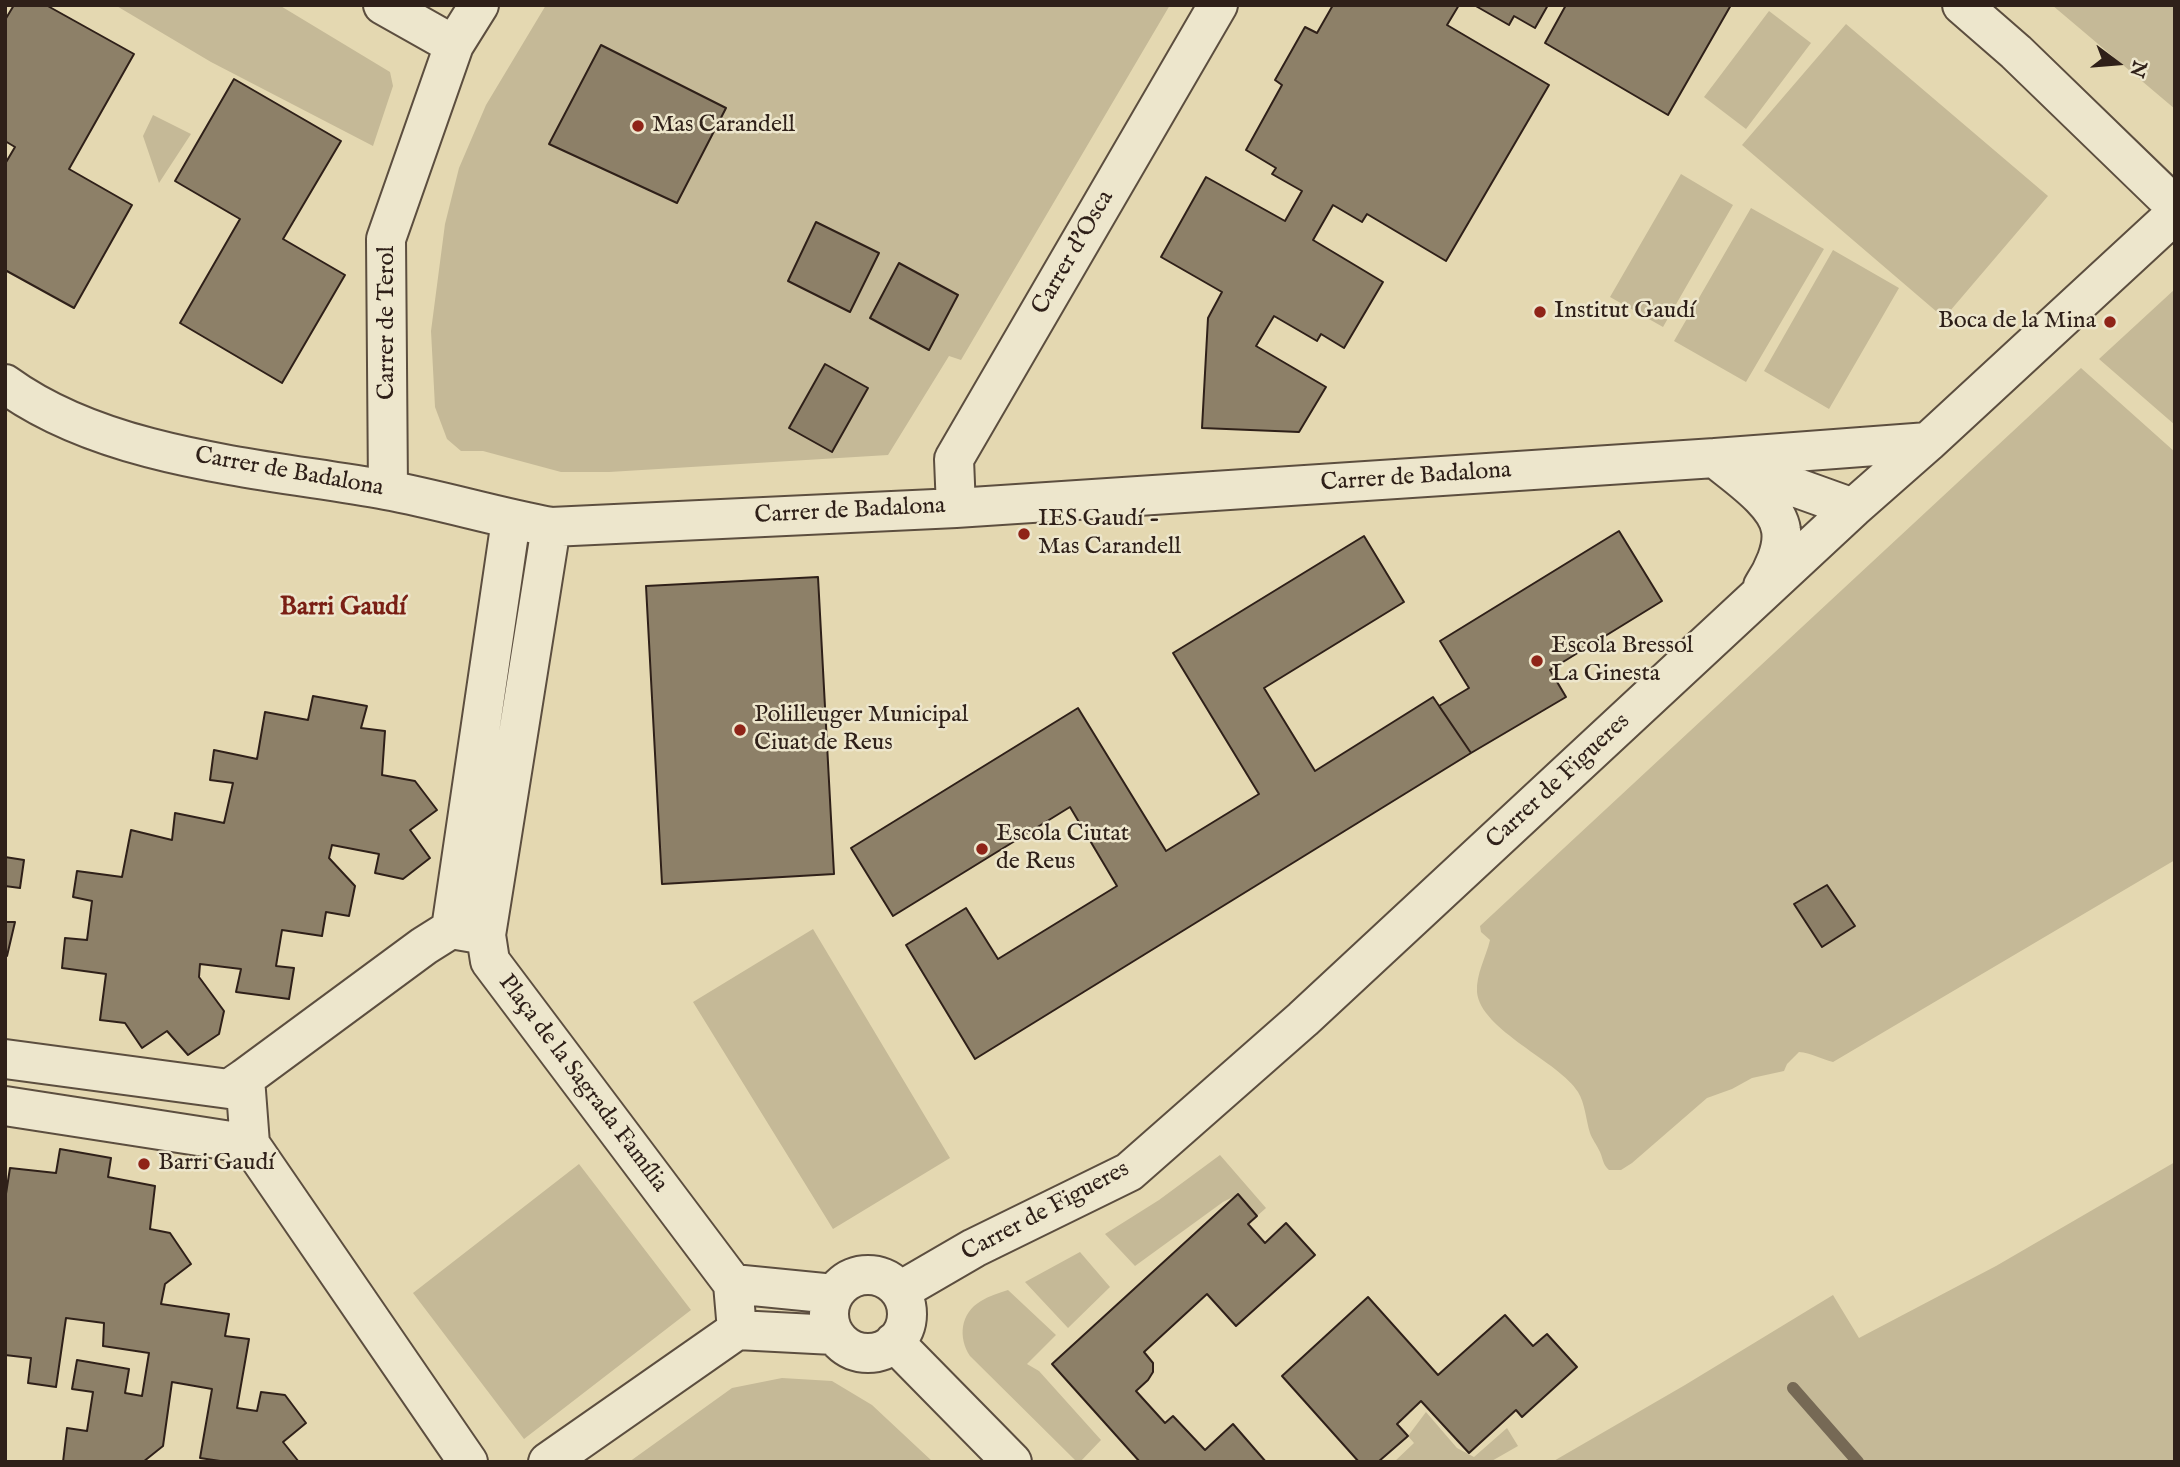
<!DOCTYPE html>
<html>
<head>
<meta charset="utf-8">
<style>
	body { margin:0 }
	#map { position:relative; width:2180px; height:1467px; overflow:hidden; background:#e4d8b1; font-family:"IM FELL English",serif }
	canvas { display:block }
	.frame { position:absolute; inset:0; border:7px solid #2f2019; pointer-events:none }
	.north { position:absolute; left:2082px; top:28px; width:70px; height:70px; -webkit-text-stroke:5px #ede6cc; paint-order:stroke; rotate:106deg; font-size:19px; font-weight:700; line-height:28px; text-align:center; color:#2f2019 }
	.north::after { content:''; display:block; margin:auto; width:24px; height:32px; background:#2f2019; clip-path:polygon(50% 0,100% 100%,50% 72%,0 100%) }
</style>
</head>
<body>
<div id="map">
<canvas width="2180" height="1467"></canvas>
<div class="frame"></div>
<div class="north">N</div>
</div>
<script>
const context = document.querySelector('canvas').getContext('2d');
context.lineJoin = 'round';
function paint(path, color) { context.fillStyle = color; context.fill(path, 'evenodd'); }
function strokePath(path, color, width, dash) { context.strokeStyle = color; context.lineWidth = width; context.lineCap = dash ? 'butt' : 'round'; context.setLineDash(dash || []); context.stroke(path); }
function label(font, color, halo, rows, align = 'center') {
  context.font = font + ' "IM FELL English",serif'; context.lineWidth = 5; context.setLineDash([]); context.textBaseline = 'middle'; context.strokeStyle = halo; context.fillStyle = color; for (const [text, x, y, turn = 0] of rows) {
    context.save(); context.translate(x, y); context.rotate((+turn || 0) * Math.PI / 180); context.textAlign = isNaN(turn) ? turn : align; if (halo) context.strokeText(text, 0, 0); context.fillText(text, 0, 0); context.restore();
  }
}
paint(new Path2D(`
	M 115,5 L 279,5 L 390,72 L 393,86 L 373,146 L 211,62 Z
	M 546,5 L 1170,5 L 961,360 L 949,356 L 888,455 L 609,472 L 561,472 L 483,451 L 461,451 L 447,439 L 435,407 L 431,331 L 445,224 L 459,168 L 486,105 Z
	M 2052,5 L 2175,5 L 2175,109 Z
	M 1769,11 L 1811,43 L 1746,129 L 1704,97 Z
	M 1846,24 L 2048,196 L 1944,318 L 1742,145 Z
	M 153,115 L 191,134 L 159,183 L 143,136 Z
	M 1681,174 L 1733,205 L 1663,327 L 1610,297 Z
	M 1751,208 L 1824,249 L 1746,382 L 1674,341 Z
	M 1833,250 L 1899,288 L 1829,409 L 1764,371 Z
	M 2175,289 L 2175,425 L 2099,359 Z
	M 2081,368 L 2175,452 L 2175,860 L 1833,1062 C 1821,1059 1811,1053 1799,1052 L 1787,1064 L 1784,1071 L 1752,1078 L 1732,1089 L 1707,1098 L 1632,1163 L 1621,1170 L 1609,1170 C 1603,1165 1603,1159 1600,1152 C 1597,1145 1592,1139 1590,1133 C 1586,1120 1585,1103 1578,1092 C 1560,1062 1480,1030 1477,992 C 1476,974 1486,957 1490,940 L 1481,932 L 1480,926 Z
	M 813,929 L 950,1158 L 833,1229 L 693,1002 Z
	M 1220,1155 L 1266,1208 L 1257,1216 L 1237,1195 L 1223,1202 L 1135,1266 L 1105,1234 L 1159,1200 Z
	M 2175,1162 L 2175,1462 L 1552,1462 L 1685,1385 L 1833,1295 L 1859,1338 L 1996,1266 Z
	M 579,1164 L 691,1310 L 524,1439 L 413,1293 Z
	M 1080,1252 L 1110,1287 L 1068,1328 L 1025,1282 Z
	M 1008,1290 L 1056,1335 L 1027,1364 L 1039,1371 L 1101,1440 L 1080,1462 L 1077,1462 L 970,1356 C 958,1338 960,1313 981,1301 C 989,1296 999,1293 1008,1290 Z
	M 782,1378 L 832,1381 L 872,1405 L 933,1462 L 629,1462 L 732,1388 Z
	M 1426,1412 L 1457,1448 L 1474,1457 L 1507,1428 L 1518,1446 L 1490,1462 L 1394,1462 L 1414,1443 L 1408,1436 Z`), '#c5b997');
strokePath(new Path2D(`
	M 1793,1388 L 1858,1462`), '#766955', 12);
const building = new Path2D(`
	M 14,5 L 46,5 L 134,54 L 69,169 L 132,205 L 74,308 L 5,270 L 5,164 L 15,147 L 5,141 L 5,20 Z
	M 1333,5 L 1459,5 L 1447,25 L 1549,85 L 1446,261 L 1367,214 L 1362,222 L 1333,205 L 1313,240 L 1383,282 L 1344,348 L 1321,334 L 1317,341 L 1274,316 L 1256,346 L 1326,387 L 1299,432 L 1202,428 L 1208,318 L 1222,292 L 1161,257 L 1206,177 L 1285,221 L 1302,191 L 1272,174 L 1276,168 L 1246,150 L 1282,85 L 1275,80 L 1305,27 L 1317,33 Z
	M 1474,5 L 1548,5 L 1535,28 L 1514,16 L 1509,25 Z
	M 1566,5 L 1731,5 L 1668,115 L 1545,43 Z
	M 601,45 L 726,108 L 677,203 L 549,144 Z
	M 234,79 L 341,141 L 283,239 L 345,275 L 282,383 L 180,323 L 240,219 L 175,181 Z
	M 816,222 L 879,253 L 850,312 L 788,281 Z
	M 899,263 L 958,295 L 929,350 L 870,318 Z
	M 825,364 L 868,388 L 832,452 L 789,428 Z
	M 1619,531 L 1662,601 L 1550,670 L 1566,697 L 1471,753 L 1439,706 L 1469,688 L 1440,641 Z
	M 1364,536 L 1404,602 L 1264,688 L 1315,771 L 1433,697 L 1471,753 L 975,1059 L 906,945 L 966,908 L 998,959 L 1117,886 L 1070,807 L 893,916 L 851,848 L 1078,708 L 1166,851 L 1259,794 L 1173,653 Z
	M 818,577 L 834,874 L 662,884 L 646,586 Z
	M 313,696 L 367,706 L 361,728 L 385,731 L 382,775 L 415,781 L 437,810 L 410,830 L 430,858 L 403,879 L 375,873 L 379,854 L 332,845 L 329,858 L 355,886 L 349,916 L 326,912 L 322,936 L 282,930 L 276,966 L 294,968 L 289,999 L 236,992 L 241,969 L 200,964 L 199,977 L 224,1011 L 219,1034 L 188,1055 L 167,1031 L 142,1048 L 125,1023 L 100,1020 L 106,974 L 62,968 L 65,938 L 87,940 L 92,901 L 73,897 L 77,871 L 122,877 L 131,830 L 172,840 L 175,813 L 224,823 L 233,783 L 210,780 L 214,750 L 257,759 L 265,712 L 308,720 Z
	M 5,857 L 24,860 L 20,888 L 5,886 Z
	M 1827,885 L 1855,926 L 1822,947 L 1794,904 Z
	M 5,922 L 15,922 L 7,956 L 5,956 Z
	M 60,1149 L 111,1158 L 108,1177 L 155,1186 L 150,1229 L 170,1233 L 191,1264 L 165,1284 L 161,1304 L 229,1314 L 225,1336 L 249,1339 L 237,1408 L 257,1411 L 261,1392 L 285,1395 L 306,1423 L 283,1442 L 299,1462 L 227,1462 L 200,1458 L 212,1389 L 172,1382 L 163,1446 L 143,1462 L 63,1462 L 67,1428 L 87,1431 L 93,1392 L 72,1389 L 77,1360 L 129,1369 L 125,1393 L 142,1396 L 149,1353 L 103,1346 L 104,1323 L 66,1318 L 56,1387 L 28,1383 L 31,1358 L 5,1355 L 5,1200 L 10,1168 L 56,1173 Z
	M 1238,1194 L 1257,1216 L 1248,1224 L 1265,1243 L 1286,1223 L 1315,1255 L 1236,1326 L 1207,1294 L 1144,1352 L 1153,1363 L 1153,1372 L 1148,1380 L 1136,1391 L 1165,1423 L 1173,1416 L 1205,1450 L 1233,1424 L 1266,1462 L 1140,1462 L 1052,1364 Z
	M 1368,1297 L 1438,1375 L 1505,1315 L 1533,1346 L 1547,1334 L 1577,1367 L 1522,1417 L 1516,1410 L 1469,1453 L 1421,1401 L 1397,1424 L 1408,1436 L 1378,1462 L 1359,1462 L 1282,1376 Z`);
paint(building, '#8d8068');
strokePath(building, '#2f2019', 2);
const street = new Path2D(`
	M 383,5 L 454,45
	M 1962,5 L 2016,52 L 2175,206
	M 5,384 C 108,459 263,468 386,490 C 441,500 496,517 551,527 L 956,508 L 1715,458 L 1928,442
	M 1715,458 C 1735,475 1777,502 1781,530 C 1784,548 1773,571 1763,586
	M 1736,466 L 1853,508
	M 388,490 L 386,239 L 454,45 L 479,5
	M 956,508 L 954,459 L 1218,5
	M 551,527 L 486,935 L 490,961 L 733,1284 L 737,1330
	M 451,929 L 511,520
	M 5,1059 L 229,1089 L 245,1078
	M 5,1106 L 250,1144
	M829 1314a39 39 0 1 1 78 0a39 39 0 1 1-78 0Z
	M 733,1284 L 834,1294
	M 900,1291 L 974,1248 L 1129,1172 L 1303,1019 L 1853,508 L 1928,442 L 2175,214
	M 894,1342 L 1012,1462
	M 468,1462 L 250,1144 L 245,1078 L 424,946 L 451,929 L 486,935
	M 548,1462 L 737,1330 L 834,1335`);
strokePath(street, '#5c4e3f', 42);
strokePath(street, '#ede6cc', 38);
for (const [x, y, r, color] of [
	[638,126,7,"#8f2418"],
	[1540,312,7,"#8f2418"],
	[2110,322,7,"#8f2418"],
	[1024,534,7,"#8f2418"],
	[1537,661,7,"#8f2418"],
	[740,730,7,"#8f2418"],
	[982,849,7,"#8f2418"],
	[144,1164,7,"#8f2418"]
]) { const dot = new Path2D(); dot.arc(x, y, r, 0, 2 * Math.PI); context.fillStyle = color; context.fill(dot); strokePath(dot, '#ede6cc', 2.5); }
label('24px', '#2f2019', '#ede6cc', [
	["Mas Carandell",652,126],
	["Institut Gaudí",1554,312],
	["Boca de la Mina",2096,322,"right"],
	["IES Gaudí -",1038,520],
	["Mas Carandell",1038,548],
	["Escola Bressol",1551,647],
	["La Ginesta",1551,675],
	["Polilleuger Municipal",754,716],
	["Ciuat de Reus",754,744],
	["Escola Ciutat",996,835],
	["de Reus",996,863],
	["Barri Gaudí",158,1164]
], 'left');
label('24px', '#2f2019', '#ede6cc', [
	["Carrer d'Osca",1074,253,-60],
	["Carrer de Terol",388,323,-90],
	["Carrer de Badalona",289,473,10],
	["Carrer de Badalona",1416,478,-4],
	["Carrer de Badalona",850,512,-3],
	["Carrer de Figueres",1559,782,-43],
	["Plaça de la Sagrada Família",582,1084,53],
	["Carrer de Figueres",1046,1212,-28]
]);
label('bold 26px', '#7a1f14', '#ede6cc', [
	["Barri Gaudí",343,609]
]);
</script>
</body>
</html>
